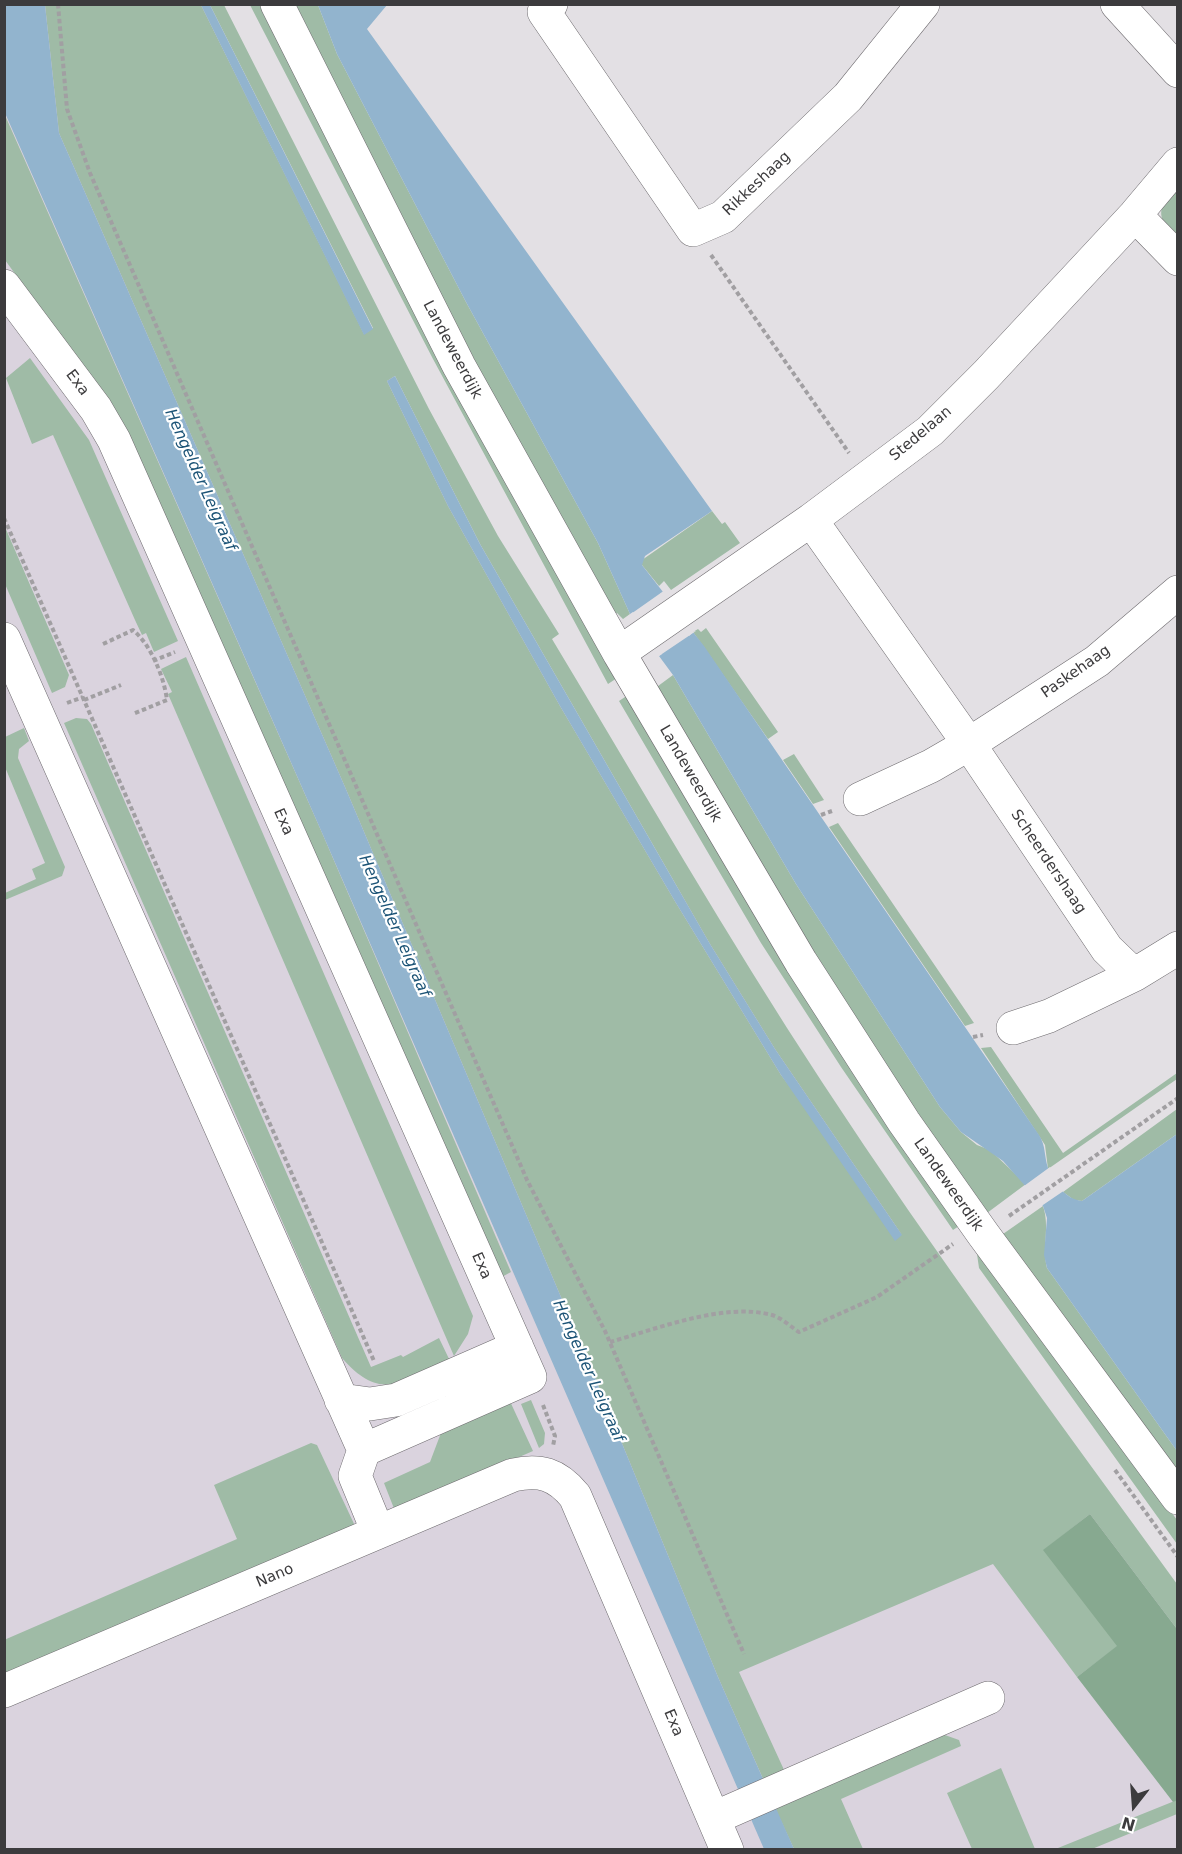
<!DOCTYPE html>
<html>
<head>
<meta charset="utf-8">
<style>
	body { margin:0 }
	#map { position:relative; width:1182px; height:1854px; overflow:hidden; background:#e3e0e4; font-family:"DejaVu Sans",sans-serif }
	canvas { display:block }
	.frame { position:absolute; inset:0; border:6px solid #3c3b3d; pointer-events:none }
	.north { position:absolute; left:1104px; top:1776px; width:60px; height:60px; -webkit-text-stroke:4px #fff; paint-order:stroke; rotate:197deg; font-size:16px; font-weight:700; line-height:24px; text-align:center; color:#3c3b3d }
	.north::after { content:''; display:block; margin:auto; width:21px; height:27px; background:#3c3b3d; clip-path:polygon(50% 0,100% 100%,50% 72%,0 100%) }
</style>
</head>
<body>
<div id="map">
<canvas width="1182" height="1854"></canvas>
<div class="frame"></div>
<div class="north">N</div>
</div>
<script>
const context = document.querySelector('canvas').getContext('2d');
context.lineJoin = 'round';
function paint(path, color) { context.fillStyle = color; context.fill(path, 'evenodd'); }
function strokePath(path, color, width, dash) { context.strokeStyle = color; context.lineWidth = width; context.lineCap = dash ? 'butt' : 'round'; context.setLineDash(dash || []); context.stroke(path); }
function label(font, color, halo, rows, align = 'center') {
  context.font = font + ' "DejaVu Sans",sans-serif'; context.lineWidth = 4.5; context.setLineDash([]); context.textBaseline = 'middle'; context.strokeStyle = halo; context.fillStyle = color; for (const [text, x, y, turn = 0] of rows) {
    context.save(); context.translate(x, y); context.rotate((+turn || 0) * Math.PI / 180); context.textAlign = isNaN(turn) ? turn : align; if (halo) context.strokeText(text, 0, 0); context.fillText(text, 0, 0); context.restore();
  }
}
paint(new Path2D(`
	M 5,5 L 206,5 L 525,635 L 642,835 L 1177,1629 L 1177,1849 L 5,1850 Z`), '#dad3de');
paint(new Path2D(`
	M 45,5 L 201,5 L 364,334 L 373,328 L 210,5 L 224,5 L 429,409 L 498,536 L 559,634 L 552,639 C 641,787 727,937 822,1082 C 934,1253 1057,1419 1177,1584 L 1177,1629 L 1090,1514 L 1044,1550 L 1118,1646 L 1077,1677 L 993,1564 L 739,1672 L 785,1772 L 764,1781 L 718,1677 L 591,1368 L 345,787 L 59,133 ZM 395,376 L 480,544 L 710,944 L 775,1049 L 902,1235 L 781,1075 L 676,903 L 560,706 L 448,506 L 387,381 Z
	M 250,5 L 262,5 L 617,678 L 608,684 L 433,359 Z
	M 290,5 L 318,5 L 337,54 L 466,302 L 598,543 L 630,614 L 623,619 L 617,613 L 611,617 L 457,329 Z
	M 4,113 L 323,835 L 511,1272 L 498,1279 L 119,417 L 5,260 Z
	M 1177,182 L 1177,241 C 1154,213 1158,211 1177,182 Z
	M 30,358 L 89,440 L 178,641 L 154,652 L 146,633 L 142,635 L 135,620 L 53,435 L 32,444 L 6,378 Z
	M 712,511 L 722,524 L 725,522 L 740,543 L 671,590 L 664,581 L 659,586 L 642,565 L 642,560 Z
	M 5,527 L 69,675 L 65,687 L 52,693 L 5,584 Z
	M 706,628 L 778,732 L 768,739 L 693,632 L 698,629 L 701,632 Z
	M 186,657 L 473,1316 L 468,1334 L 454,1356 L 168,694 L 172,692 L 161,669 Z
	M 673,675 L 796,884 L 940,1107 L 961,1132 L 977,1145 L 990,1150 L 1026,1184 L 987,1213 L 882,1061 L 814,955 L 654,689 Z
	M 628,695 L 962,1224 L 953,1230 L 841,1067 L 761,943 L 619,701 Z
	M 76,718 L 87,719 L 91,724 L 371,1367 L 401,1355 L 403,1357 L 439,1338 L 450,1361 C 405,1382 381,1403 342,1358 L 64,723 Z
	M 24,728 L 29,741 L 19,749 L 18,758 L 65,867 L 62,876 L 5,900 L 5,893 L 36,879 L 32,869 L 45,863 L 5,767 L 5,737 Z
	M 794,754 L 824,800 L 813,804 L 783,760 Z
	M 838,823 L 974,1023 L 965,1026 L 829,827 Z
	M 991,1047 L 1063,1153 L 1177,1073 L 1177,1079 L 1048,1169 L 1045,1145 L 981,1048 Z
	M 1177,1109 L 1177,1134 L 1082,1201 L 1074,1200 L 1063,1192 Z
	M 1043,1206 C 1050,1227 1042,1246 1047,1268 L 1177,1451 L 1177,1475 L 1003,1234 Z
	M 980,1248 L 1177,1520 L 1177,1544 L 979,1268 L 977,1254 Z
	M 508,1397 L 533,1451 L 395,1511 L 384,1483 L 430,1462 L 444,1425 Z
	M 531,1400 L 545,1433 L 544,1444 L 539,1448 L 521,1404 Z
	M 311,1443 L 317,1445 L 356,1528 L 5,1682 L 4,1640 L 237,1539 L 214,1485 Z
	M 942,1734 L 959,1740 L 961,1746 L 841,1799 L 863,1849 L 794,1849 L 775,1808 Z
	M 1001,1768 L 1035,1849 L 972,1849 L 947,1793 Z
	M 1177,1800 L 1177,1814 L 1092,1849 L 1053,1850 Z`), '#9fbba6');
paint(new Path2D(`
	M 1090,1514 L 1177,1629 L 1178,1800 L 1173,1802 L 1077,1677 L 1117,1646 L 1043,1550 Z`), '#87a990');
paint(new Path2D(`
	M 4,5 L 45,5 L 59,133 L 345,787 L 591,1368 L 718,1677 L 794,1849 L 764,1849 L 323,835 L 5,113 Z
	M 201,5 L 210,5 L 373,329 L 364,335 Z
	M 318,5 L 387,5 L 367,29 L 712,511 L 645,556 L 642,565 L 663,592 L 660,594 L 689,636 L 693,632 L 704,646 L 1039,1135 C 1046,1146 1044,1156 1048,1168 C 1052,1182 1067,1200 1082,1201 L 1177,1134 L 1177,1451 L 1047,1268 L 1044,1255 L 1047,1218 L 1043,1206 L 1003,1161 L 961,1132 L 940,1107 L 796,884 L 673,675 L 659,656 L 662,654 L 633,612 L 630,614 L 598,543 L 466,302 L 337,54 Z
	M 395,376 L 480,544 L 710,944 L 775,1049 L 902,1235 L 895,1241 L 781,1075 L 676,903 L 560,706 L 448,506 L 387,381 Z`), '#92b4ce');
paint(new Path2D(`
	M 665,590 L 664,595 L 689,632 L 696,631 L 656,658 L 658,653 L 633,616 L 628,616 Z
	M 1050,1167 L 1065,1190 L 1040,1207 L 1024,1186 Z`), '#e3e0e4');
const minor = new Path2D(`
	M 277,4 L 459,366 L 619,653 L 801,962 L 904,1122 L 983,1234 L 1178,1498
	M 551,4 L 544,12 L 693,230 L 723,217 L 848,97 L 923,4
	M 1117,4 L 1178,71
	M 1135,215 L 1178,259
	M 4,286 L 96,409 L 114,440 L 530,1377 L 364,1450
	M 811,520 L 969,744 L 1107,949 L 1134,975 L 1178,948
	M 4,639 L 364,1450 L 355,1476 L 378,1532
	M 619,653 L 811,520 L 930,431 L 986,375 L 1135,215 L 1178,164
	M 860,799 L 931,766 L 969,744 L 1097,661 L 1178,592
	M 1013,1028 L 1049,1016 L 1134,975
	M 341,1400 L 370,1404 L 396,1400 L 517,1347
	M 4,1691 L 513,1475 C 540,1469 557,1474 575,1496 L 727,1850
	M 714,1818 L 988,1698`);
strokePath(minor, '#6e6b6f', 34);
strokePath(new Path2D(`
	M 58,4 L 67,109 L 90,173 L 527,1180 L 605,1331 L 744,1654
	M 711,255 L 849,453
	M 4,518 L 374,1361
	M 103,644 L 133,630 C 151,645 164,677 167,700 L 133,714
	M 153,661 L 175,652
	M 84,700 L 121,685
	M 67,703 L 83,697
	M 821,815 L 832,811
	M 973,1037 L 983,1035
	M 1009,1216 L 1178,1098
	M 610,1342 C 656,1329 725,1302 772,1315 C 782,1318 791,1327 799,1332 L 877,1297 L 953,1244
	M 543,1405 L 555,1436 L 553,1446
	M 1115,1470 L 1178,1557`), '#a19fa2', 4, [4.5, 3]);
strokePath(minor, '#fff', 33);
label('15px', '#3c3b3d', '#fff', [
	["Rikkeshaag",757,184,-43],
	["Landeweerdijk",452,350,62],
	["Exa",77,383,53],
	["Stedelaan",921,434,-40],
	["Paskehaag",1076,672,-35],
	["Landeweerdijk",690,774,60],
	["Exa",283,822,66],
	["Scheerdershaag",1048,862,56],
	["Landeweerdijk",948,1185,55],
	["Exa",481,1266,66],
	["Nano",275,1576,-23],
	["Exa",673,1723,67]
]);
label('italic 16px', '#1b5376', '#fff', [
	["Hengelder Leigraaf",200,480,66],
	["Hengelder Leigraaf",394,926,66],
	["Hengelder Leigraaf",588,1371,66]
]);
</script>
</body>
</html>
